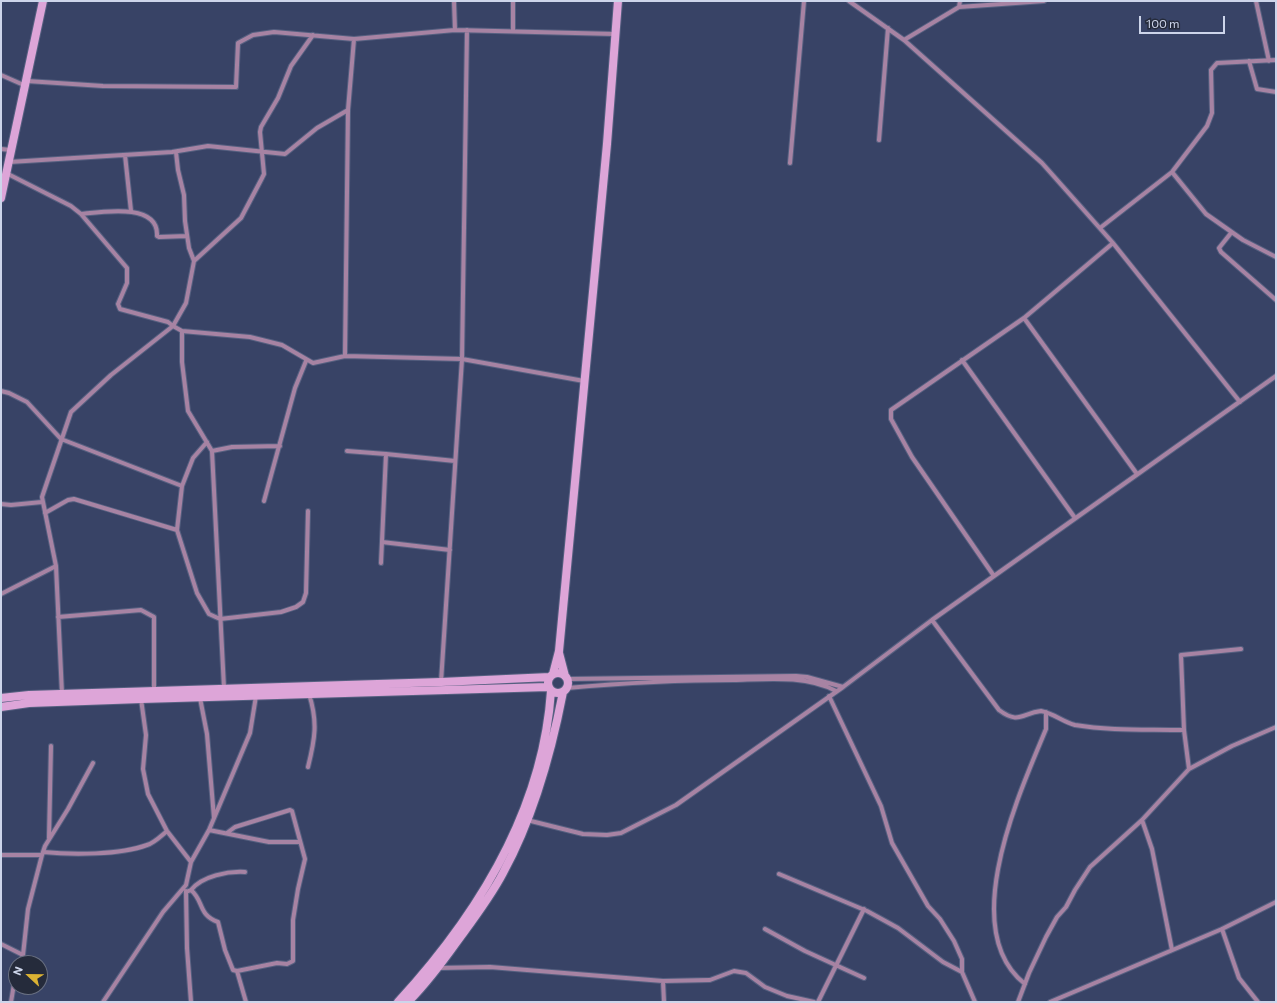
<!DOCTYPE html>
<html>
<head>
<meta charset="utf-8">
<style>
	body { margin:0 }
	#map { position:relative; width:1277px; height:1003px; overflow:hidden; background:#384366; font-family:Commissioner,sans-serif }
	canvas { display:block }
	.frame { position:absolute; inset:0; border:2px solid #cdd5ea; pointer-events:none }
	.north { position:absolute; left:8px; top:955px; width:40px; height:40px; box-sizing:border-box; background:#252b3b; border:1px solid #686f81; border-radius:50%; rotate:292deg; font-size:11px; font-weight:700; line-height:16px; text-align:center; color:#cdd5ea }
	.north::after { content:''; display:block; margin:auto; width:14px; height:18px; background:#dbb233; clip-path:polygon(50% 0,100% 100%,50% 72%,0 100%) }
	.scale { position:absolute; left:1139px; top:16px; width:86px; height:18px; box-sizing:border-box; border:2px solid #cdd5ea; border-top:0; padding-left:5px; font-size:12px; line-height:14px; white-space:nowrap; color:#cdd5ea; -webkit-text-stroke:3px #252b3b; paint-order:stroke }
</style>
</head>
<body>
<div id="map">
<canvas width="1277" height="1003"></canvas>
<div class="frame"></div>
<div class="north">N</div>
<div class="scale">100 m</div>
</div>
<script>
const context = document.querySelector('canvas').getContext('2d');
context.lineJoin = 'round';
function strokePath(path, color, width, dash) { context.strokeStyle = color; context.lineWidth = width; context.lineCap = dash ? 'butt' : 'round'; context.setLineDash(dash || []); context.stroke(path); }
const street = new Path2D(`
	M 454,1 L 455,30
	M 849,1 L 904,40 L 1042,163 L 1113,243 L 1240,402
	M 1256,1 L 1269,61
	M 959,7 L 960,1
	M 513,31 L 513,1
	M 354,39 L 348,110 L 345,356 L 462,359 L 584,381
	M 904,40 L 959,7 L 1044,1
	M 1249,61 L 1257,89 L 1276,92
	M 1,75 L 26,86
	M 27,81 L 103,86 L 236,87 L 238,43 L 253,35 L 274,32 L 354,39 L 455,30 L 615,34
	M 879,140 L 888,28
	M 1,149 L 11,150
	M 176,152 L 178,170 L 184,195 L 185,221 L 189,248 L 194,261
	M 125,155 L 131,211
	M 9,162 L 172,152 L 208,146 L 285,154 L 317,128 L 348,110
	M 790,163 L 804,1
	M 1172,172 L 1206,214 L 1243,240 L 1276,257
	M 6,173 L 71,206 L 81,214 L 127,268 L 127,283 L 118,304 L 120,309 L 168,322 L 173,326 L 186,303 L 194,261 L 241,218 L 261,180 L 264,174 L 260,132 L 261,127 L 278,98 L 291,66 L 313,35
	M 81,214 C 101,212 159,202 157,236 L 159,237 L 187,236
	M 1100,228 L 1172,172 L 1207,126 L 1212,113 L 1211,70 L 1217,63 L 1276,60
	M 1231,233 L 1219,248 L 1221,252 L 1276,300
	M 1024,318 L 1137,474
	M 182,331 L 182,362 L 188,411 L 212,451 L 224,688
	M 962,360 L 1075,518
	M 1,391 L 9,393 L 27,402 L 61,439 L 182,486
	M 207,442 L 193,458 L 182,486 L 177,530 L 197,593 L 209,614 L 220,619 L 281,612 L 296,607 L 303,602 L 306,593 L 308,511
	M 212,451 L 232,447 L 280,446
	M 347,451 L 386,454 L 381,563
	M 386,454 L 455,461
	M 264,501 L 295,388 L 306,361
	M 1,504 L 11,505 L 42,502
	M 45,513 L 68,500 L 74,499 L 177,530
	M 382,542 L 450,550
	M 56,566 L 62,694
	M 994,576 L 912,457 L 891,419 L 891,410 L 1024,318 L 1113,243
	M 1,594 L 56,566 L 42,497 L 71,412 L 111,375 L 173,326 L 182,331 L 250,337 L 282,345 L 313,363 L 345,356
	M 58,617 L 141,610 L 154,617 L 154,691
	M 932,620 L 999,710 C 1019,725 1022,713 1041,711 C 1053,713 1063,722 1075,725 C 1111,731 1148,729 1184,730
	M 567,679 L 796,676 L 807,677 L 843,687
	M 441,682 L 462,359 L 467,30
	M 567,688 C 623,683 678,680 734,680 C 768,679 806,675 836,691
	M 829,696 L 881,806 L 892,843 L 928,906 L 940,919 L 954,941 L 962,959 L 962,972
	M 200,698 L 207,734 L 214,818
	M 141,699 L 146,735 L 143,769 L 148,794 L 167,831 L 191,862
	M 308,767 C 315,739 318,722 309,694
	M 1189,769 L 1184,730 L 1181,655 L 1241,649
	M 527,820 L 583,834 L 607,835 L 621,833 L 676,805 L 843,687 L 932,620 L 1276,376
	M 1142,820 L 1152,849 L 1172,950
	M 209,830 L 269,842 L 299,842
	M 227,833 L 235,827 L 290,810 L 292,811 L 305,859 L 298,889 L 293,920 L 293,961 L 287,964 L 277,963 L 237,971
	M 49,838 L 51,746
	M 43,852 C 72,855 120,855 147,845 C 154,843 161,836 167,831
	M 1,855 L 42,855
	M 779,874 L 867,911 L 898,928 L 943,962 L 962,972 L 975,1002
	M 191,890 C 202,876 228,871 245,872
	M 186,891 L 187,948 L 191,1002
	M 186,892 L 191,890 C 204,901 198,915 218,922 L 225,950 L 233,970 L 237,971 L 246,1002
	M 765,929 L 805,951 L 864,978
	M 1222,929 L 1239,978 L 1258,1002
	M 1,944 L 23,955
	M 20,963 L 23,955 L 28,909 L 42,855 L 45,846 L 68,809 L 93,763
	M 438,968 L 490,967 L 663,981 L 710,980 L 734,971 L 746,973 L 765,987 L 787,996 L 814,1002
	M 663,981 L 664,1002
	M 1025,984 C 956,930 1020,792 1046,729 L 1046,712
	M 11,1002 L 16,972
	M 103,1002 L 163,912 L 186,885 L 191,862 L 209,830 L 250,733 L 256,696
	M 818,1002 L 864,909
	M 1018,1002 L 1029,973 L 1046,937 L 1057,917 L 1066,907 L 1075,890 L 1090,867 L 1142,820 L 1189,769 L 1232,746 L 1276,727
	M 1050,1002 L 1222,929 L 1276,902`);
const secondary = new Path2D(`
	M 1,198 L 43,1
	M 559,653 L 565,676
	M548 683a10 10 0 1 1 20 0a10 10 0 1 1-20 0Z
	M 553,674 L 559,651 L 607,144 L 618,1
	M 1,698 L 29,695 L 441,682 L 550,677
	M 1,707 L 29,703 L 141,699 L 548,687
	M 398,1002 C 477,916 543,810 551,691
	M 408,1002 C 426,984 441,964 456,943 C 472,921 490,898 503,873 C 533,818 551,754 563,692`);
strokePath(street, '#566080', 6);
strokePath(secondary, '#566080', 10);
strokePath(street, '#a783a3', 4);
strokePath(secondary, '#dda5d8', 8);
</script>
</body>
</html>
